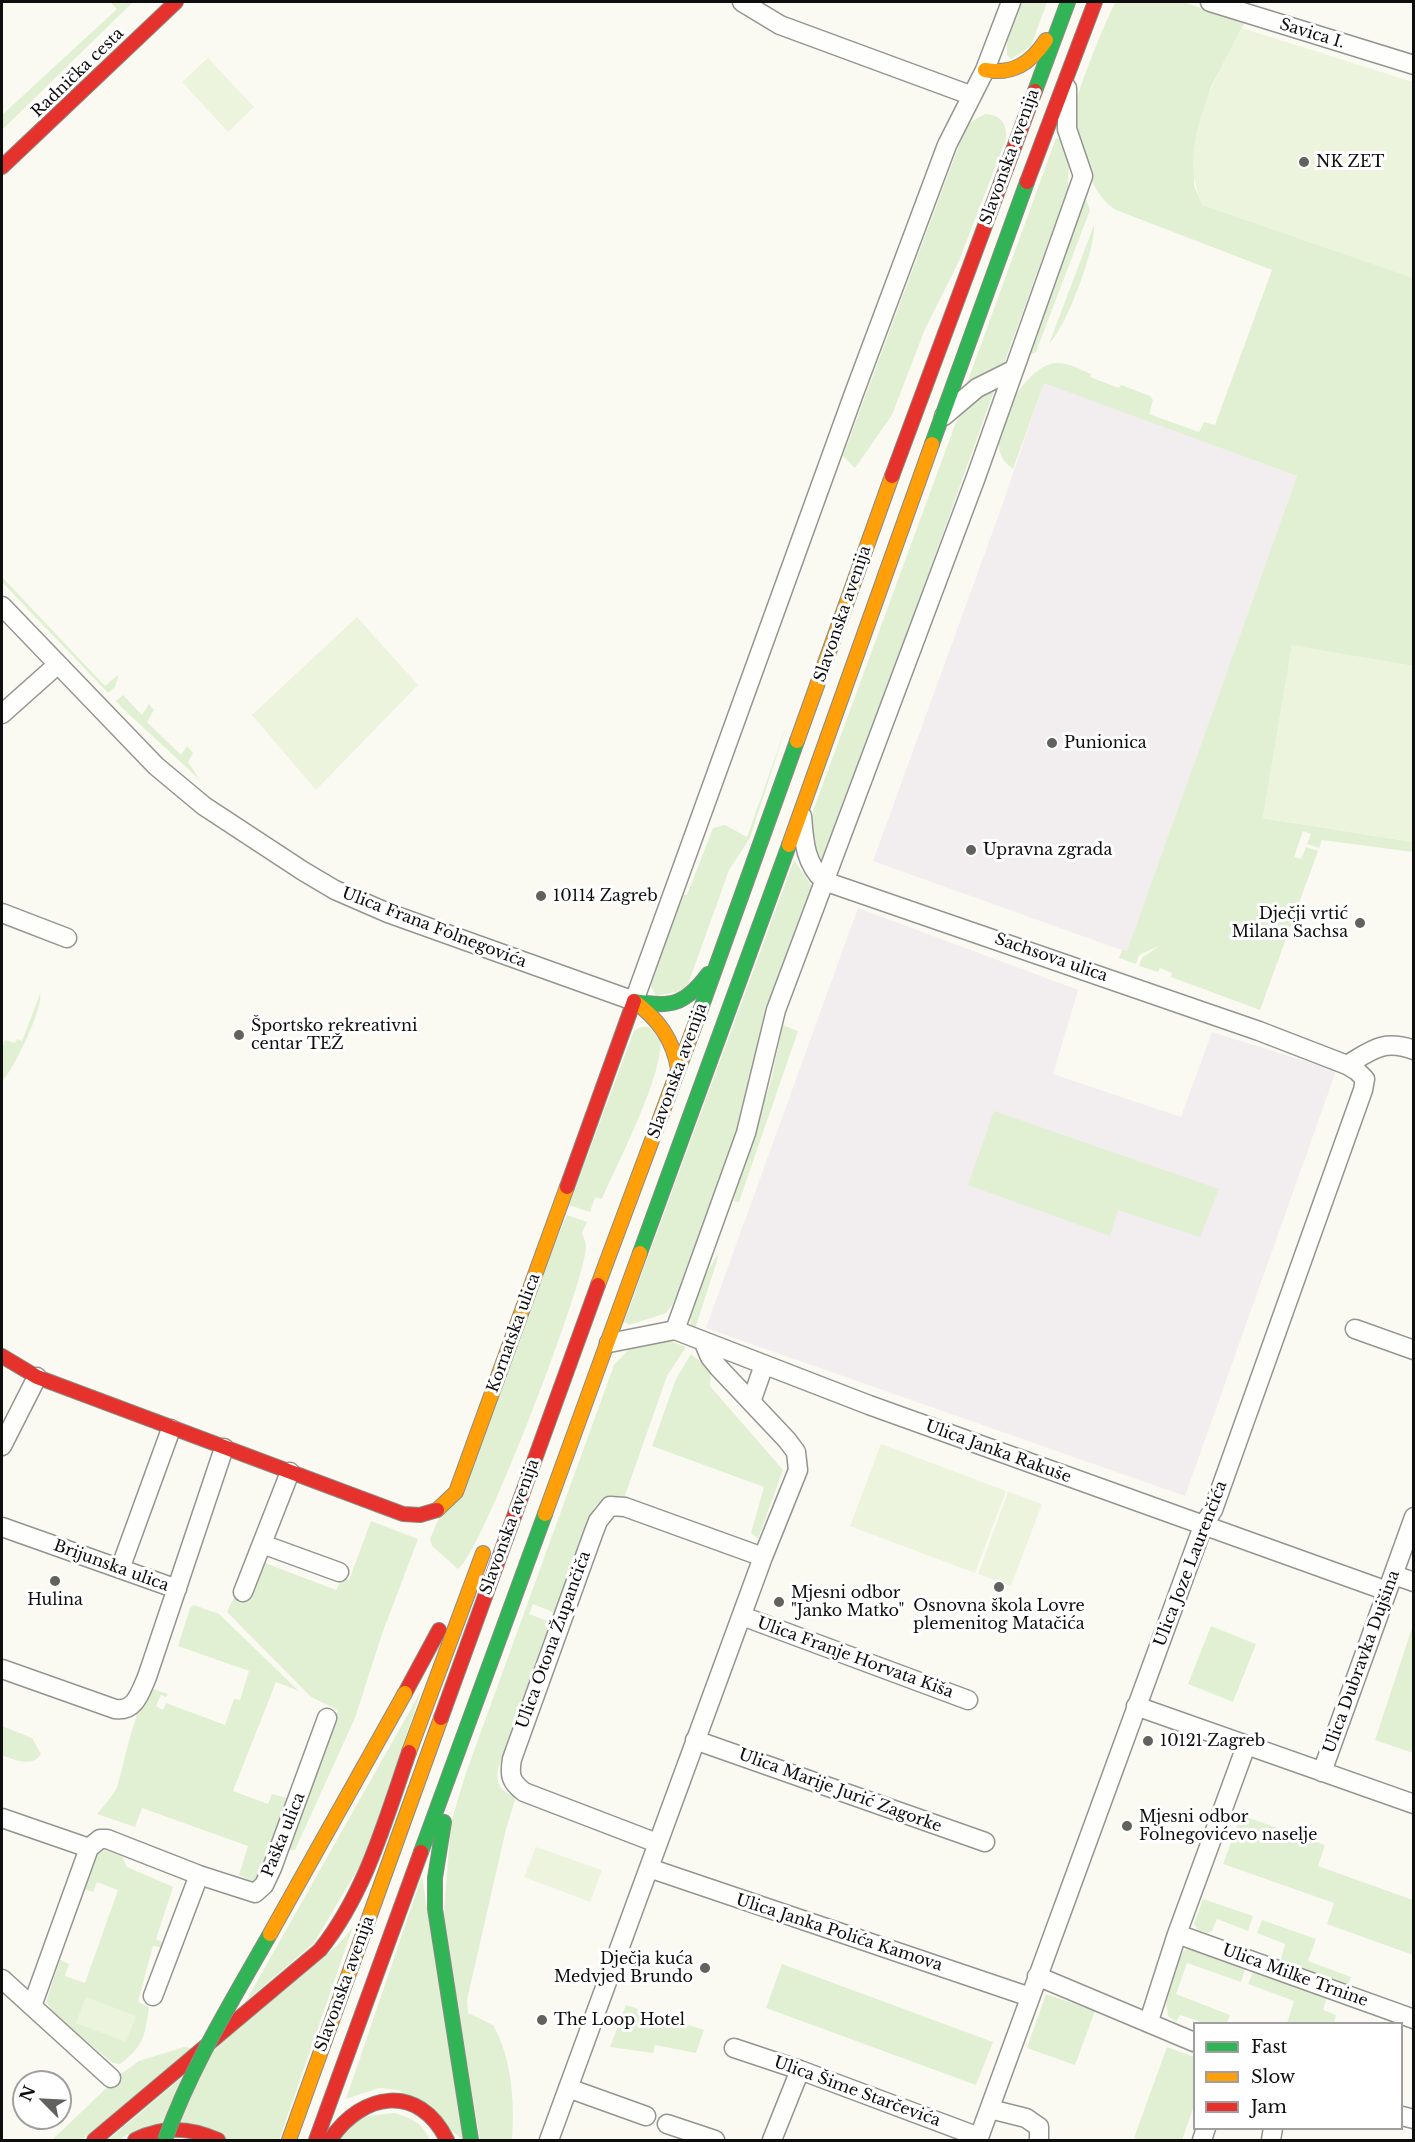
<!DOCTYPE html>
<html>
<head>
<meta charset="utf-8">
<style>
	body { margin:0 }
	#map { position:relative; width:1415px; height:2142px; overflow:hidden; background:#fafaf2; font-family:"Libre Baskerville",serif }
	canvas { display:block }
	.frame { position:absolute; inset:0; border:3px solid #0e0e0e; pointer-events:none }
	.legend { position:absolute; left:1193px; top:2022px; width:210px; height:108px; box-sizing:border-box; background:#fff; border:2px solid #9f9f9f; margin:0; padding:8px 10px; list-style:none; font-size:18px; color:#0e0e0e }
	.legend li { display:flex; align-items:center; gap:12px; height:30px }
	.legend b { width:30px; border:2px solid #9f9f9f }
	.north { position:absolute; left:12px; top:2070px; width:60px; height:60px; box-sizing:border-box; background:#fff; border:2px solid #9f9f9f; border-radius:50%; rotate:294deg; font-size:16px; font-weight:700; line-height:24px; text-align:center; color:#0e0e0e }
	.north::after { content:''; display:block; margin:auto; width:21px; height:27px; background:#61615e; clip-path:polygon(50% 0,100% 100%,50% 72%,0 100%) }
</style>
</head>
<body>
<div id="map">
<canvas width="1415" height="2142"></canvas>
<div class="frame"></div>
<ul class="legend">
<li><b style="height:8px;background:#30b455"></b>Fast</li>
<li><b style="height:8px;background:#ff9f0a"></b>Slow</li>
<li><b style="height:8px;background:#e5322d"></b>Jam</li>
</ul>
<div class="north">N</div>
</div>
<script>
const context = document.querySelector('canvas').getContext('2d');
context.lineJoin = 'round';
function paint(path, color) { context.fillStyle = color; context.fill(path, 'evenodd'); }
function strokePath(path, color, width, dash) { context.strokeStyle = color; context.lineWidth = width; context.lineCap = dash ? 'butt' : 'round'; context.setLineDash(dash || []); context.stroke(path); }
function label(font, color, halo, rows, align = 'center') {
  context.font = font + ' "Libre Baskerville",serif'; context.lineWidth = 6; context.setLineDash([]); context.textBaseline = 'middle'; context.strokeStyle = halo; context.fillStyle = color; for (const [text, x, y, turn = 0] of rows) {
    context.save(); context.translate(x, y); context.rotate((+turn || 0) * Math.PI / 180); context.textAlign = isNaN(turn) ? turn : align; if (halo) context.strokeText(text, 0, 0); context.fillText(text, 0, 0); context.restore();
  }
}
paint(new Path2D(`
	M 1044,382 L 1297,476 L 1127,952 L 873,861 L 1002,506 Z
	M 858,908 L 1078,990 L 1053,1074 L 1181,1117 L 1212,1032 L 1336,1071 L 1185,1496 L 706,1328 Z`), '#f2edef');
paint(new Path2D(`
	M 110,2 L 133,2 L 2,130 L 2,115 L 117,9 Z
	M 1022,2 L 1047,2 L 1031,46 L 1011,59 L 1007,55 L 1007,42 Z
	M 1116,2 L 1183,2 L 1245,22 L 1211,87 L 1196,138 L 1194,186 L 1203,205 L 1414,278 L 1413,666 L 1292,646 L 1263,818 L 1413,842 L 1413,852 L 1322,840 L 1319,848 L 1307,844 L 1311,834 L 1303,831 L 1294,857 L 1301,859 L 1306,847 L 1318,851 L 1260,1010 L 1171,977 L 1172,973 L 1160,968 L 1158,972 L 1139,966 L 1142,958 L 1159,946 L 1139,955 L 1136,964 L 1119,958 L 1122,950 L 1127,951 L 1297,476 L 1044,383 L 1013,469 C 1008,465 1003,461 1001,455 C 990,428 1025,367 1055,363 C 1067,362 1080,369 1091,374 L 1090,377 L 1119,388 L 1121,385 L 1150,396 L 1153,400 L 1149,414 L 1199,432 L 1204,422 L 1215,425 L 1272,270 L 1116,210 C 1091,197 1072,138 1074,110 C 1075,97 1108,13 1116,2 Z
	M 985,114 C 1001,115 1007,123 1006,139 L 959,261 L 925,329 L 892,415 L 855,468 L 843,456 L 967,124 Z
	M 1056,138 L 1060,139 L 1069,161 L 1068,188 L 1003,366 L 967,383 Z
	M 1085,196 L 1090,210 L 1036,352 L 1026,357 Z
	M 1094,225 C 1096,248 1066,328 1049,344 Z
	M 989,391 L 994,391 L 826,859 L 820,861 L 810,830 L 813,811 L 956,422 C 963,408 975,399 989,391 Z
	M 2,577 L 105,686 L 119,674 L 115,687 L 108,693 L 2,582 Z
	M 123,695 L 142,715 L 149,704 L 154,710 L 147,722 L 181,755 L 187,746 L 193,753 L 188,762 L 200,780 L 121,707 L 116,701 Z
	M 787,724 L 750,838 L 729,870 L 686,990 L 656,996 L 650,984 L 679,895 L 687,895 L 713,828 L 725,825 L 747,837 Z
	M 794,860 L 812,886 L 813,893 L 757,1073 L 680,1294 L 666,1313 L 630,1325 L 624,1322 Z
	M 40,994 C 44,1006 13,1072 2,1081 L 2,1049 L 5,1040 L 15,1043 L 17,1039 L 22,1041 Z
	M 783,1025 L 798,1031 L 739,1202 L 734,1201 L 738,1178 L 771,1081 Z
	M 641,1027 L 648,1027 L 661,1040 C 661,1080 619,1160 602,1199 L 595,1197 L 590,1212 L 569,1205 L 634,1031 Z
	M 994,1111 L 1219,1189 L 1200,1237 L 1118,1210 L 1110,1236 L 968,1185 Z
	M 567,1215 L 587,1222 L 582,1233 C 583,1237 586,1242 586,1246 C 587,1278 480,1558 458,1569 L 432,1546 L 430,1539 Z
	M 718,1254 L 717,1261 L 694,1332 C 681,1312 707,1272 718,1254 Z
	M 665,1339 L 686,1347 L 667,1376 L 623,1501 L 606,1498 L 595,1506 L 555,1613 L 533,1604 L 529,1614 L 550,1622 L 498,1769 C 496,1786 501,1791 516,1797 L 506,1829 L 467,2000 L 468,2013 L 493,2025 C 512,2058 515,2104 512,2140 L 480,2140 L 443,1924 L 451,1822 L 466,1773 L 614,1365 L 632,1346 Z
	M 691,1354 L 711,1371 L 710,1386 L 783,1470 L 758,1539 L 751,1533 L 764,1487 L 652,1446 L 676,1379 Z
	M 371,1521 L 418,1539 L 382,1634 L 355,1718 L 295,1850 L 288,1850 L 338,1710 L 311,1697 L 227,1612 L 235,1595 L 251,1600 L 265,1563 L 336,1590 L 342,1578 L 349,1580 Z
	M 194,1605 L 219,1614 L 299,1691 L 276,1682 L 233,1791 L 268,1804 L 272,1794 L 294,1800 L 258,1884 L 239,1875 L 248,1846 L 142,1808 L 135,1827 L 97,1814 C 104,1805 113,1796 117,1787 C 125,1763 134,1703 153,1689 L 168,1694 L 166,1697 L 161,1695 L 156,1706 L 163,1710 L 166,1703 L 225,1725 L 234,1699 L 240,1700 L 249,1671 L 178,1646 L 190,1608 Z
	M 1211,1626 L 1256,1644 L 1233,1702 L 1188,1684 Z
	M 1412,1628 L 1414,1628 L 1413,1753 L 1375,1740 Z
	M 421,1691 L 366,1855 L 314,1943 L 246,2001 Z
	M 2,1726 L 32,1738 L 41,1754 C 32,1768 15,1760 2,1755 Z
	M 1241,1815 L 1325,1845 L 1318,1866 L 1413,1900 L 1413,1955 L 1327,1924 L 1334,1903 L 1223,1864 Z
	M 105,1850 L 122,1856 L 127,1867 L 173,1887 L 156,1939 L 164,1943 L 163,1948 L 153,1946 L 138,2002 L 149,2007 C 145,2036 144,2046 120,2064 L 113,2063 L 56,2017 L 46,2002 L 60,1960 L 69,1964 L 65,1976 L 85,1983 L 118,1890 L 97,1882 L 93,1892 L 85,1889 L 97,1855 Z
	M 422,1876 L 463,2140 L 399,2090 L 379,2088 L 346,2099 Z
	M 1203,1899 L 1253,1916 L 1248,1931 L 1217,1919 L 1212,1931 L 1207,1933 L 1197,1929 L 1194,1924 Z
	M 1262,1920 L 1316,1939 L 1308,1961 L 1351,1977 L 1346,1990 L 1280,1963 L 1285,1944 L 1257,1933 Z
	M 353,1927 L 279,2140 L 229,2140 L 128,2134 L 119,2140 L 108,2140 L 340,1943 Z
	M 1191,1947 L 1246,1966 L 1241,1982 L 1187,1963 L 1176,1994 L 1230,2015 L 1227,2023 L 1204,2023 L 1180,2015 L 1176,2022 L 1168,2016 L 1166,2001 L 1182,1952 Z
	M 782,1964 L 993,2042 L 976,2085 L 766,2008 Z
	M 1254,1969 L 1327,1997 L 1323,2010 L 1336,2015 L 1334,2023 L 1287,2023 L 1294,2001 L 1248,1984 Z
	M 1046,1994 L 1095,2011 L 1075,2065 L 1027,2048 Z
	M 626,2005 L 704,2030 L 696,2053 L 655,2045 L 653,2053 L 610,2047 Z
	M 184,2047 L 193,2048 L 81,2140 L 52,2140 L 121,2074 L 139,2061 Z
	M 1167,2047 L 1194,2057 L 1194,2106 L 1182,2140 L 1141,2140 L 1134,2138 Z
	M 394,2113 C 412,2118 422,2123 430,2140 L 339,2140 L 361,2117 Z`), '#e1f0d3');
paint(new Path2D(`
	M 1242,28 L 1413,82 L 1413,278 L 1203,205 C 1175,147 1215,79 1242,28 Z
	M 208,58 L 254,107 L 228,132 L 182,82 Z
	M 357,617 L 418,685 L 316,790 L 252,715 Z
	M 1292,645 L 1413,666 L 1413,842 L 1263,818 Z
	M 881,1444 L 1006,1491 L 975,1573 L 850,1526 Z
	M 1008,1492 L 1042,1504 L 1011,1586 L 978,1574 Z
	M 536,1847 L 602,1870 L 590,1902 L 524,1877 Z
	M 86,1997 L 136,2016 L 126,2042 L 76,2023 Z`), '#ecf4dd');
const street = new Path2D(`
	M 742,2 L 780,25 L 970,95
	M 1210,2 L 1414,65
	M 944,416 L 977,388 L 1013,370
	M 2,606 L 156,766 L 204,806 L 303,871 L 335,890 L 388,913 L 634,1001 L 853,396 L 947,145 L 985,70 L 1011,2
	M 2,714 L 57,665
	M 802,816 C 804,842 805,863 824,881 L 1259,1031 L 1347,1065
	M 2,913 L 67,938
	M 1355,1329 L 1414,1350
	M 675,1330 L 746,1133 L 776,1010 L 976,477 L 1083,176 L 1067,129 L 1067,88
	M 609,1343 L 675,1330 L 869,1405 L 1387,1591
	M 751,1402 L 764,1365
	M 2,1446 L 37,1377
	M 2,1527 L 177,1589
	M 262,1544 L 339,1572
	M 120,1569 L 171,1429
	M 1394,1575 L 1414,1582
	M 243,1592 L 290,1472
	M 742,1616 L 968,1700
	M 2,1669 L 115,1709 C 135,1712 140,1693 147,1677 L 224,1448
	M 1136,1706 L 1414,1804
	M 695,1740 L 985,1842
	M 1322,1772 L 1414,1517
	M 2,1818 L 89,1848 L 100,1839 L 107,1839 L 199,1875 L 255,1893 L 264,1885 L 272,1868 L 327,1718
	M 657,1843 L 524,1792 C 511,1782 509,1776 512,1759 L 593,1534 L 598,1521 L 610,1506 L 625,1507 L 763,1557
	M 649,1868 L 1030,1997
	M 1177,1934 L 1414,2019
	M 1037,1976 L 1194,2042
	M 2,1979 L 111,2078
	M 153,1996 L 199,1875
	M 32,2006 L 89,1848
	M 1149,2021 L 1177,1934 L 1246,1746
	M 734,2048 L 800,2070 L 979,2137
	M 568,2088 L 646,2116
	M 990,2109 L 1026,2118 L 1039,2127 L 1039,2140
	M 1402,2116 L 1414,2119
	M 667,2124 L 715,2140
	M 549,2140 L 763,1557 L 798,1470 L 796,1452 L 787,1440 L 719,1368 L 710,1357 L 704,1343
	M 772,2140 L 800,2070
	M 978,2140 L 1203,1526 L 1213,1510 L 1363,1090 L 1365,1079 L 1357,1071 L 1347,1065 C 1372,1050 1383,1039 1414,1050
	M 1202,2140 L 1206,2128
	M 1271,2140 L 1273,2128`);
const fast = new Path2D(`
	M 1035,91 L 1068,2
	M 932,444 L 1027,182
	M 634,1001 C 671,1008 685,1005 708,974
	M 699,1014 L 797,741
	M 640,1253 L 789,845
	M 444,1822 L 435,1878 L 435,1909 L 471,2140
	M 421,1852 L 545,1514`);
const slow = new Path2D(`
	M 985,70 C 1013,75 1031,63 1046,40
	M 797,741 L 892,476
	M 789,845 L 932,444
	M 634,1001 C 658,1019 673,1039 678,1069
	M 598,1285 L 699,1014
	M 437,1510 L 456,1492 L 567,1187
	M 545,1514 L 640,1253
	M 409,1752 L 483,1553
	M 289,2140 L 441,1718`);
const jam = new Path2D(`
	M 2,167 L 176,2
	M 1027,182 L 1095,2
	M 892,476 L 1035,91
	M 567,1187 L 634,1001
	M 2,1356 L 37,1377 L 403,1514 L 420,1515 L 437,1510
	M 405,1693 L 439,1630
	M 441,1718 L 598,1285
	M 94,2140 L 320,1950 C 366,1892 385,1821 409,1752
	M 135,2140 C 163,2126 189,2127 218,2140
	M 316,2140 L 421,1852
	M 330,2140 C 362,2092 419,2083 447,2140`);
strokePath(street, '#949491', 21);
strokePath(fast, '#8b8b87', 16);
strokePath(slow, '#8b8b87', 16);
strokePath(jam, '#8b8b87', 16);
strokePath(street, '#fefefd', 18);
strokePath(fast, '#30b455', 14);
strokePath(slow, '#ff9f0a', 14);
strokePath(jam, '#e5322d', 14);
const fastBridge = new Path2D(`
	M 165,2140 C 191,2067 232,2001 270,1934`);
const slowBridge = new Path2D(`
	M 270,1934 L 405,1693`);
strokePath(fastBridge, '#8b8b87', 16, []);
strokePath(slowBridge, '#8b8b87', 16, []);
strokePath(fastBridge, '#30b455', 14);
strokePath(slowBridge, '#ff9f0a', 14);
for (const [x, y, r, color] of [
	[1304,162,6,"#61615e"],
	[1052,743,6,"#61615e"],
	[971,850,6,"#61615e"],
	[541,896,6,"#61615e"],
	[1360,923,6,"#61615e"],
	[239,1035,6,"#61615e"],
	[55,1581,6,"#61615e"],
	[999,1587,6,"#61615e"],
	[779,1602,6,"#61615e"],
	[1148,1741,6,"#61615e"],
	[1127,1826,6,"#61615e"],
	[705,1968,6,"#61615e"],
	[542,2020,6,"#61615e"]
]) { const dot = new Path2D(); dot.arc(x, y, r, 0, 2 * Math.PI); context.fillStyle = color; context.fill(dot); strokePath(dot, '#fff', 2); }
label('16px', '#0e0e0e', '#fff', [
	["Savica I.",1312,34,17],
	["Radnička cesta",78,73,-44],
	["Slavonska avenija",1010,157,-70],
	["Slavonska avenija",843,614,-71],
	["Ulica Frana Folnegovića",434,928,21],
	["Sachsova ulica",1051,958,19],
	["Slavonska avenija",678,1071,-70],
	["Kornatska ulica",514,1333,-70],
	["Ulica Janka Rakuše",998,1452,20],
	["Slavonska avenija",510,1527,-70],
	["Ulica Joze Laurenčića",1191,1564,-69],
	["Brijunska ulica",111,1566,20],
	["Ulica Otona Župančiča",554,1640,-70],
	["Ulica Franje Horvata Kiša",855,1658,20],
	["Ulica Dubravka Dujšina",1362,1662,-70],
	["Ulica Marije Jurić Zagorke",840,1791,20],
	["Paška ulica",284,1835,-68],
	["Ulica Janka Polića Kamova",839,1933,18],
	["Ulica Milke Trnine",1295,1976,20],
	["Slavonska avenija",345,1984,-70],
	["Ulica Šime Starčevića",857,2092,20]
]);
label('16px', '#0e0e0e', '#fff', [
	["NK ZET",1316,162],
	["Punionica",1064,743],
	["Upravna zgrada",983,850],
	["10114 Zagreb",553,896],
	["Dječji vrtić",1348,914,"right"],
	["Milana Sachsa",1348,932,"right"],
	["Športsko rekreativni",251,1026],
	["centar TEŽ",251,1044],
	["Mjesni odbor",791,1593],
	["\"Janko Matko\"",791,1611],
	["Hulina",55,1600,"center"],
	["Osnovna škola Lovre",999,1606,"center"],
	["plemenitog Matačića",999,1624,"center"],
	["10121 Zagreb",1160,1741],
	["Mjesni odbor",1139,1817],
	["Folnegovićevo naselje",1139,1835],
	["Dječja kuća",693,1959,"right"],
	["Medvjed Brundo",693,1977,"right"],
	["The Loop Hotel",554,2020]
], 'left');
</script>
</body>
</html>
